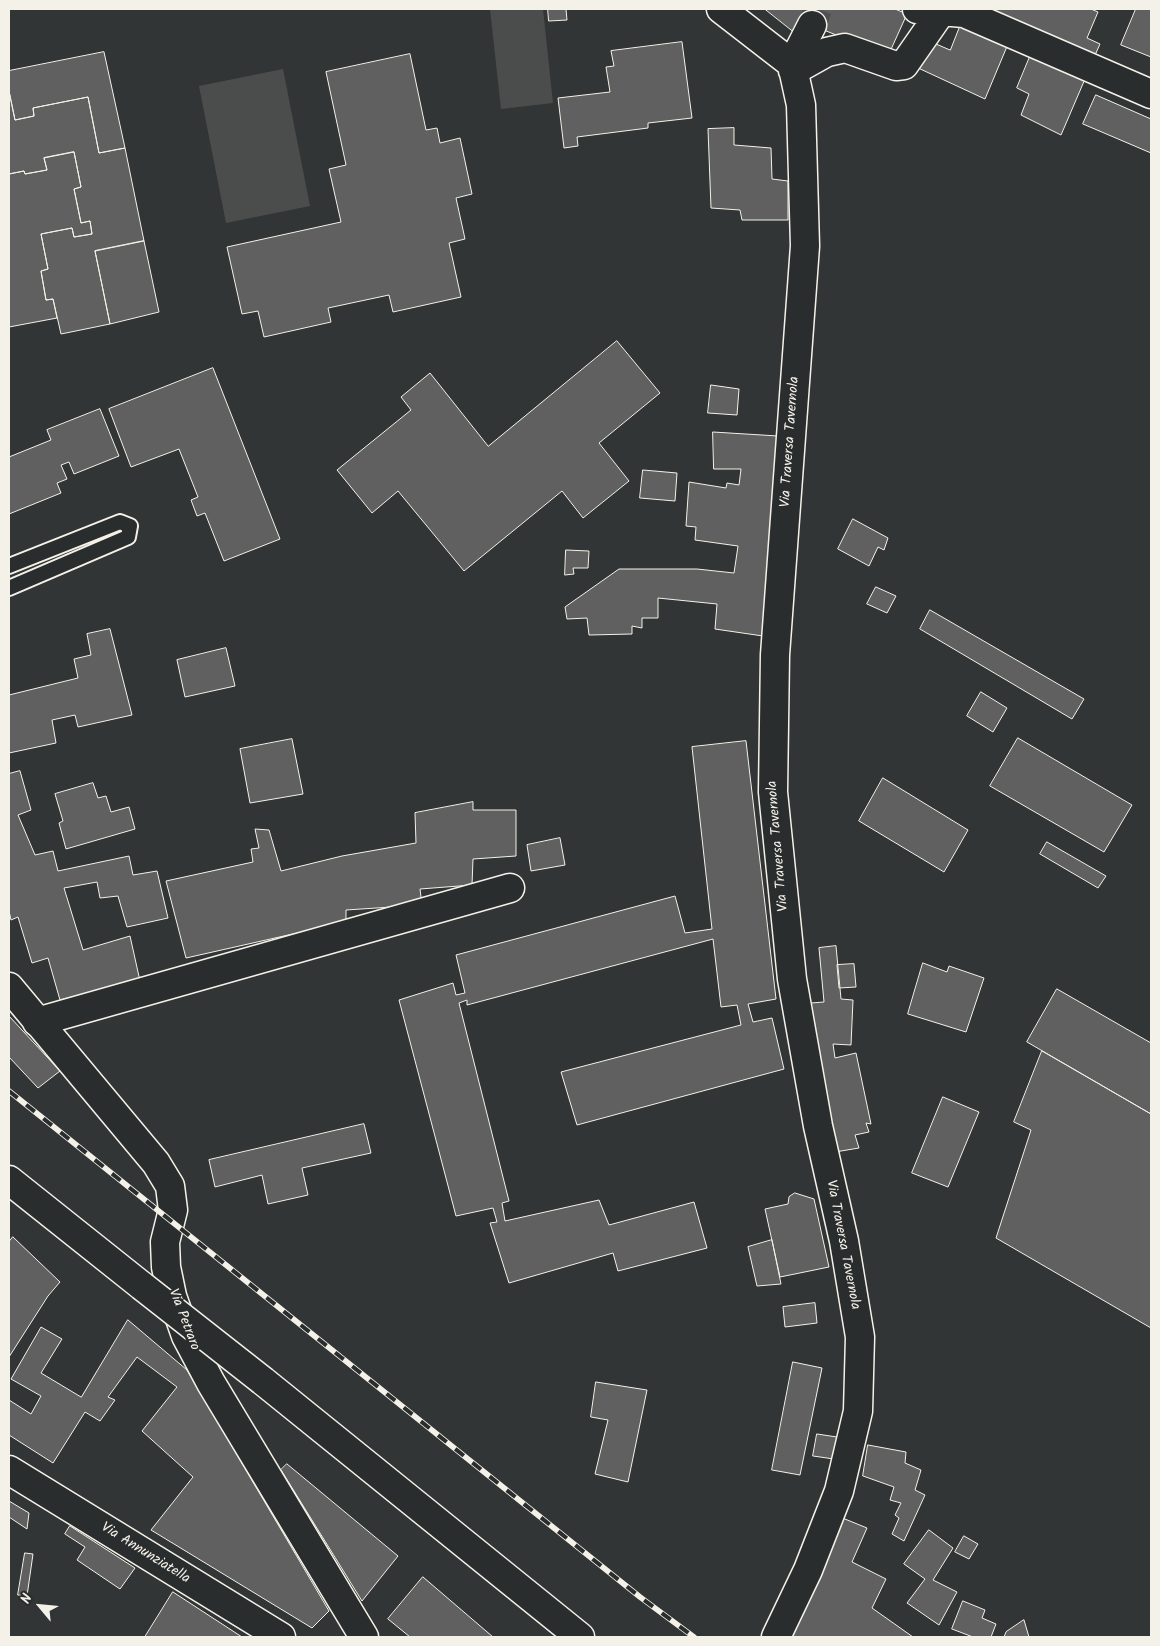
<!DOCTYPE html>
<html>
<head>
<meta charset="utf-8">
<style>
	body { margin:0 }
	#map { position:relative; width:1160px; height:1646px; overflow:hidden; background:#323535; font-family:Kalam,sans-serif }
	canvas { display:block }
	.frame { position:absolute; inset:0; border:10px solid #f4f1e8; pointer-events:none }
	.north { position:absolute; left:15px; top:1581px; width:50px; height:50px; -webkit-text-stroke:4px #2a2d2e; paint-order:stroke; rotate:298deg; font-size:14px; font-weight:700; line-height:20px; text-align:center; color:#f4f1e8 }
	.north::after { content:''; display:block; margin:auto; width:18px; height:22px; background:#f4f1e8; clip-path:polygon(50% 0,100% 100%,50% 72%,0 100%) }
</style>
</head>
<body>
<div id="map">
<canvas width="1160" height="1646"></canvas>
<div class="frame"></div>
<div class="north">N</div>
</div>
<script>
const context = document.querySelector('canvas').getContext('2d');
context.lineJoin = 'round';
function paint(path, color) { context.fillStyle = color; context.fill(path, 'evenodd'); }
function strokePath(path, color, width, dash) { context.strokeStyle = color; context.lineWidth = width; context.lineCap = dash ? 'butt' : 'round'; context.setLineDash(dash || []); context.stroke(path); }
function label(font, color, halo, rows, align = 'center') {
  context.font = font + ' Kalam,sans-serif'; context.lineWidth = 5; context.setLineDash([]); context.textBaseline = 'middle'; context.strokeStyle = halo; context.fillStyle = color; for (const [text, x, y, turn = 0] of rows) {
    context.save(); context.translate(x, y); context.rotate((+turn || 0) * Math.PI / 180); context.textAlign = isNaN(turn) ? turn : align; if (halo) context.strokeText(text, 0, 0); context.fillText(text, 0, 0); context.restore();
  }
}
paint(new Path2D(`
	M 490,9 L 543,9 L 553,103 L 501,109 Z
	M 283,69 L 310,206 L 226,223 L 199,86 Z`), '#4b4d4c');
const building = new Path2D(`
	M 548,9 L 566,9 L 567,20 L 549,21 Z
	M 765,9 L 895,9 L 907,14 L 888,56 L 804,22 L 798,35 Z
	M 971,9 L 1091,9 L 1098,12 L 1087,38 L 1100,44 L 1092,62 Z
	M 1136,9 L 1151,9 L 1151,57 L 1121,45 Z
	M 963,19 L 1008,44 L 985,99 L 916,67 L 929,41 L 950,50 Z
	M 682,42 L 692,118 L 648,123 L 648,128 L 577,137 L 578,146 L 564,148 L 558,98 L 610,92 L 606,67 L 614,66 L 611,51 Z
	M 1034,47 L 1088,72 L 1061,135 L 1021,115 L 1029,94 L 1017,88 Z
	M 104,52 L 125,148 L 99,153 L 88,97 L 33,108 L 34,116 L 15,120 L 9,91 L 9,71 Z
	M 410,54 L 426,130 L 437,128 L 440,143 L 460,138 L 472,194 L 456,198 L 465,239 L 449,243 L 461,297 L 393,312 L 389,295 L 328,308 L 331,322 L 264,337 L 258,311 L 242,314 L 227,247 L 341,222 L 329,169 L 346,165 L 326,72 Z
	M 9,91 L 15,120 L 34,116 L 33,108 L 88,97 L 99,153 L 125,148 L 144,241 L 95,251 L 110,324 L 61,334 L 53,299 L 46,300 L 41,271 L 48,269 L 41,234 L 72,228 L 74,237 L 92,234 L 90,221 L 81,223 L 74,189 L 81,187 L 74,152 L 44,158 L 47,170 L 25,174 L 24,171 L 9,174 Z
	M 1096,95 L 1151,119 L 1151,153 L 1083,124 Z
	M 734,128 L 734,145 L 771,148 L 772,179 L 788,181 L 788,220 L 742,220 L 740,210 L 711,208 L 708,129 Z
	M 74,152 L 81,187 L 74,189 L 81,223 L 90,221 L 92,234 L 74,237 L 72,228 L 41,234 L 48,269 L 41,271 L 46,300 L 53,299 L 57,318 L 9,327 L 9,174 L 24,171 L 25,174 L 47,170 L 44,158 Z
	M 144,241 L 159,312 L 110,324 L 95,251 Z
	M 617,341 L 660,393 L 599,443 L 629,481 L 583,518 L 562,491 L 464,571 L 398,491 L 372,513 L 337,470 L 411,410 L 401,397 L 430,373 L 488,446 Z
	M 213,368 L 280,539 L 224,561 L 205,513 L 197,516 L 191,500 L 198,497 L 179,449 L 131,467 L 109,409 Z
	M 711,385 L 739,389 L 737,415 L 708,413 Z
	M 100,409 L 119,456 L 74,474 L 69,462 L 61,465 L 67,479 L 57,483 L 61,493 L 9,514 L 9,457 L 51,440 L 47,430 Z
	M 713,432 L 778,436 L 763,636 L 715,629 L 717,604 L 658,598 L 658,618 L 642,618 L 642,628 L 632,626 L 632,634 L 589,635 L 587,618 L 567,619 L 565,607 L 619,569 L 697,569 L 734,573 L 738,546 L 695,540 L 696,527 L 686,526 L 689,482 L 726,488 L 727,483 L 739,485 L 741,469 L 714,469 Z
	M 643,470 L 677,473 L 675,501 L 640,498 Z
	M 853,519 L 888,538 L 884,550 L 878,547 L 869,566 L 838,549 Z
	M 566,550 L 589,551 L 588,568 L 573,568 L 574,574 L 565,575 Z
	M 876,587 L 896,596 L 887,613 L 867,604 Z
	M 930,610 L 1084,699 L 1072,719 L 920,629 Z
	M 110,629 L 132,715 L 78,727 L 75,715 L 52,720 L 56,743 L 9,753 L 9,695 L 78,678 L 74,659 L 91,655 L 87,634 Z
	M 226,648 L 235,686 L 185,697 L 177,660 Z
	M 981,692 L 1007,708 L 993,732 L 967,716 Z
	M 1018,738 L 1132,805 L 1104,852 L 990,786 Z
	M 292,739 L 303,794 L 250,803 L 240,749 Z
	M 746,741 L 776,999 L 748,1004 L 753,1022 L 772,1018 L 784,1069 L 577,1125 L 561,1072 L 741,1025 L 737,1005 L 721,1007 L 713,939 L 467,1005 L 467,1000 L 459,1003 L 509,1201 L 502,1203 L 505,1221 L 599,1200 L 609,1225 L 694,1202 L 707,1248 L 618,1271 L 613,1253 L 509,1283 L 490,1223 L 497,1222 L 493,1208 L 456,1216 L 399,1000 L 453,983 L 456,995 L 465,993 L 456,955 L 675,896 L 685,933 L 712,929 L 692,747 Z
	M 20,771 L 31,810 L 18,815 L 35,855 L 53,851 L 58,871 L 129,856 L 133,875 L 157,871 L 168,918 L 127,927 L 118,896 L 100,898 L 97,882 L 64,888 L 83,950 L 130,936 L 140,981 L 60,1000 L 48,958 L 32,963 L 18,917 L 11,920 L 9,911 L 9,774 Z
	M 883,778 L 968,830 L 944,872 L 859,821 Z
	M 93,783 L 98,798 L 106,796 L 111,812 L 129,807 L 135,829 L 66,849 L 59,823 L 63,821 L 55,794 Z
	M 473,802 L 473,810 L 516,810 L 516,856 L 473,859 L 472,885 L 420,889 L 422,905 L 346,910 L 346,922 L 186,958 L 166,881 L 253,862 L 251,849 L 259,848 L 255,829 L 269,830 L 281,871 L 342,856 L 416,843 L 415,813 Z
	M 560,838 L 565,865 L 531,871 L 527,845 Z
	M 1047,842 L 1106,876 L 1098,888 L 1040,854 Z
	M 836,946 L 841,999 L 853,1000 L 851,1045 L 833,1044 L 835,1058 L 856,1053 L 871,1124 L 866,1123 L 869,1132 L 855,1135 L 859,1148 L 835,1152 L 817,1060 L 811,1003 L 824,1002 L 819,948 Z
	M 923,963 L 947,972 L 949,966 L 984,978 L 966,1032 L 908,1014 Z
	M 854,964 L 856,987 L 839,988 L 837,965 Z
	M 1057,989 L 1151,1043 L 1151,1114 L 1027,1042 Z
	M 9,1016 L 60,1071 L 38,1088 L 9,1057 Z
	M 1042,1051 L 1151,1114 L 1151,1328 L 996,1238 L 1031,1130 L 1014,1122 Z
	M 943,1097 L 979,1112 L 948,1187 L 912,1173 Z
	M 364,1124 L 371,1153 L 302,1168 L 308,1195 L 268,1204 L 262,1175 L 215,1187 L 209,1160 Z
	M 795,1193 L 814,1199 L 829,1267 L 780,1277 L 765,1209 L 788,1204 L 789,1197 Z
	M 13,1237 L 60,1282 L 48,1296 L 9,1357 L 9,1242 Z
	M 772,1240 L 781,1284 L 757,1286 L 748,1247 Z
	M 815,1303 L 817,1323 L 785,1327 L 783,1307 Z
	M 128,1320 L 187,1370 L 329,1611 L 312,1628 L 151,1530 L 193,1477 L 142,1431 L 177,1387 L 137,1357 L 108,1397 L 115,1400 L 100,1421 L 85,1412 L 53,1463 L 9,1435 L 9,1400 L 31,1414 L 41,1396 L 11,1379 L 41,1327 L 62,1339 L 41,1373 L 81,1397 Z
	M 793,1362 L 822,1368 L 800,1475 L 772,1470 Z
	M 596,1382 L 647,1390 L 628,1482 L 595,1474 L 608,1420 L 591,1417 Z
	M 817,1434 L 837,1437 L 834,1459 L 813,1456 Z
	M 868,1445 L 906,1452 L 905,1463 L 921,1470 L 915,1490 L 925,1495 L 904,1541 L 892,1534 L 899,1518 L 895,1515 L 901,1503 L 890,1500 L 894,1487 L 863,1476 Z
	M 287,1464 L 398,1556 L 362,1601 L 281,1470 Z
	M 9,1501 L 29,1513 L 27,1529 L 9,1517 Z
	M 840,1517 L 867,1528 L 852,1562 L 886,1579 L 872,1608 L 913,1637 L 790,1637 L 820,1579 Z
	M 70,1526 L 135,1568 L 120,1589 L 77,1560 L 85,1547 L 65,1534 Z
	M 929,1530 L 953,1548 L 933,1580 L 957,1592 L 939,1625 L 907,1603 L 925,1579 L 904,1564 Z
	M 964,1536 L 978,1544 L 969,1559 L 955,1552 Z
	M 25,1553 L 33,1554 L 27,1596 L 18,1595 Z
	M 423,1577 L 493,1637 L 410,1637 L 388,1619 Z
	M 173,1592 L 242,1637 L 145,1637 Z
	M 963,1601 L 985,1610 L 982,1618 L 996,1624 L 991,1637 L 973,1637 L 952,1629 Z
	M 1024,1620 L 1029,1637 L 1004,1637 L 1006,1632 Z`);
paint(building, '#5f605f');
strokePath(building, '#f4f1e8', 1);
strokePath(new Path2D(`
	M 812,25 L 818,9`), '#4f5150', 28, [28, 14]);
const lane = new Path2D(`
	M 9,566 L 120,522 L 130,526 L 128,537 L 9,588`);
const street = new Path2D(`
	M 721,9 L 792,64 L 801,105 L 805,246 L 775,655 L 773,792 L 792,979 L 818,1126 L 844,1241 L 860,1337 L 858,1411 L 839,1491 L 808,1570 L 776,1637
	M 917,9 L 964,13 L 1151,94
	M 792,64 L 812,25
	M 793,71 L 827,52 L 845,48 L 896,66 L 904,65 L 943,9
	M 37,1022 L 510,888`);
const secondary = new Path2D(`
	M 9,987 L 156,1163 L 170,1186 L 173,1210 L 165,1242 L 166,1267 L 172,1296 L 186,1336 L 211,1383 L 364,1637
	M 9,1470 L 281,1637`);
const highway = new Path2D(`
	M 9,1180 L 142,1286
	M 263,1381 L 580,1637`);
strokePath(lane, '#f4f1e8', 18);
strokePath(street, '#f4f1e8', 31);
strokePath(secondary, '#f4f1e8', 31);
strokePath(highway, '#f4f1e8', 31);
strokePath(lane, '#2a2d2e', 14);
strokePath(street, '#2a2d2e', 28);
strokePath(secondary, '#2a2d2e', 28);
strokePath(highway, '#2a2d2e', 28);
const rail = new Path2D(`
	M 9,1091 L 640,1597 L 694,1637`);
strokePath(rail, '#f4f1e8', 5.5);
strokePath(rail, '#2a2d2e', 4, [11]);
const highwayBridge = new Path2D(`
	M 142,1286 L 263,1381`);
strokePath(highwayBridge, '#f4f1e8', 31, []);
strokePath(highwayBridge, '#2a2d2e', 28);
label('14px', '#f4f1e8', '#2a2d2e', [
	["Via Traversa Tavernola",791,442,-86],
	["Via Traversa Tavernola",779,846,-95],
	["Via Traversa Tavernola",842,1245,79],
	["Via Petraro",183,1320,69],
	["Via Annunziatella",145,1554,32]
]);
</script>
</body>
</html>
